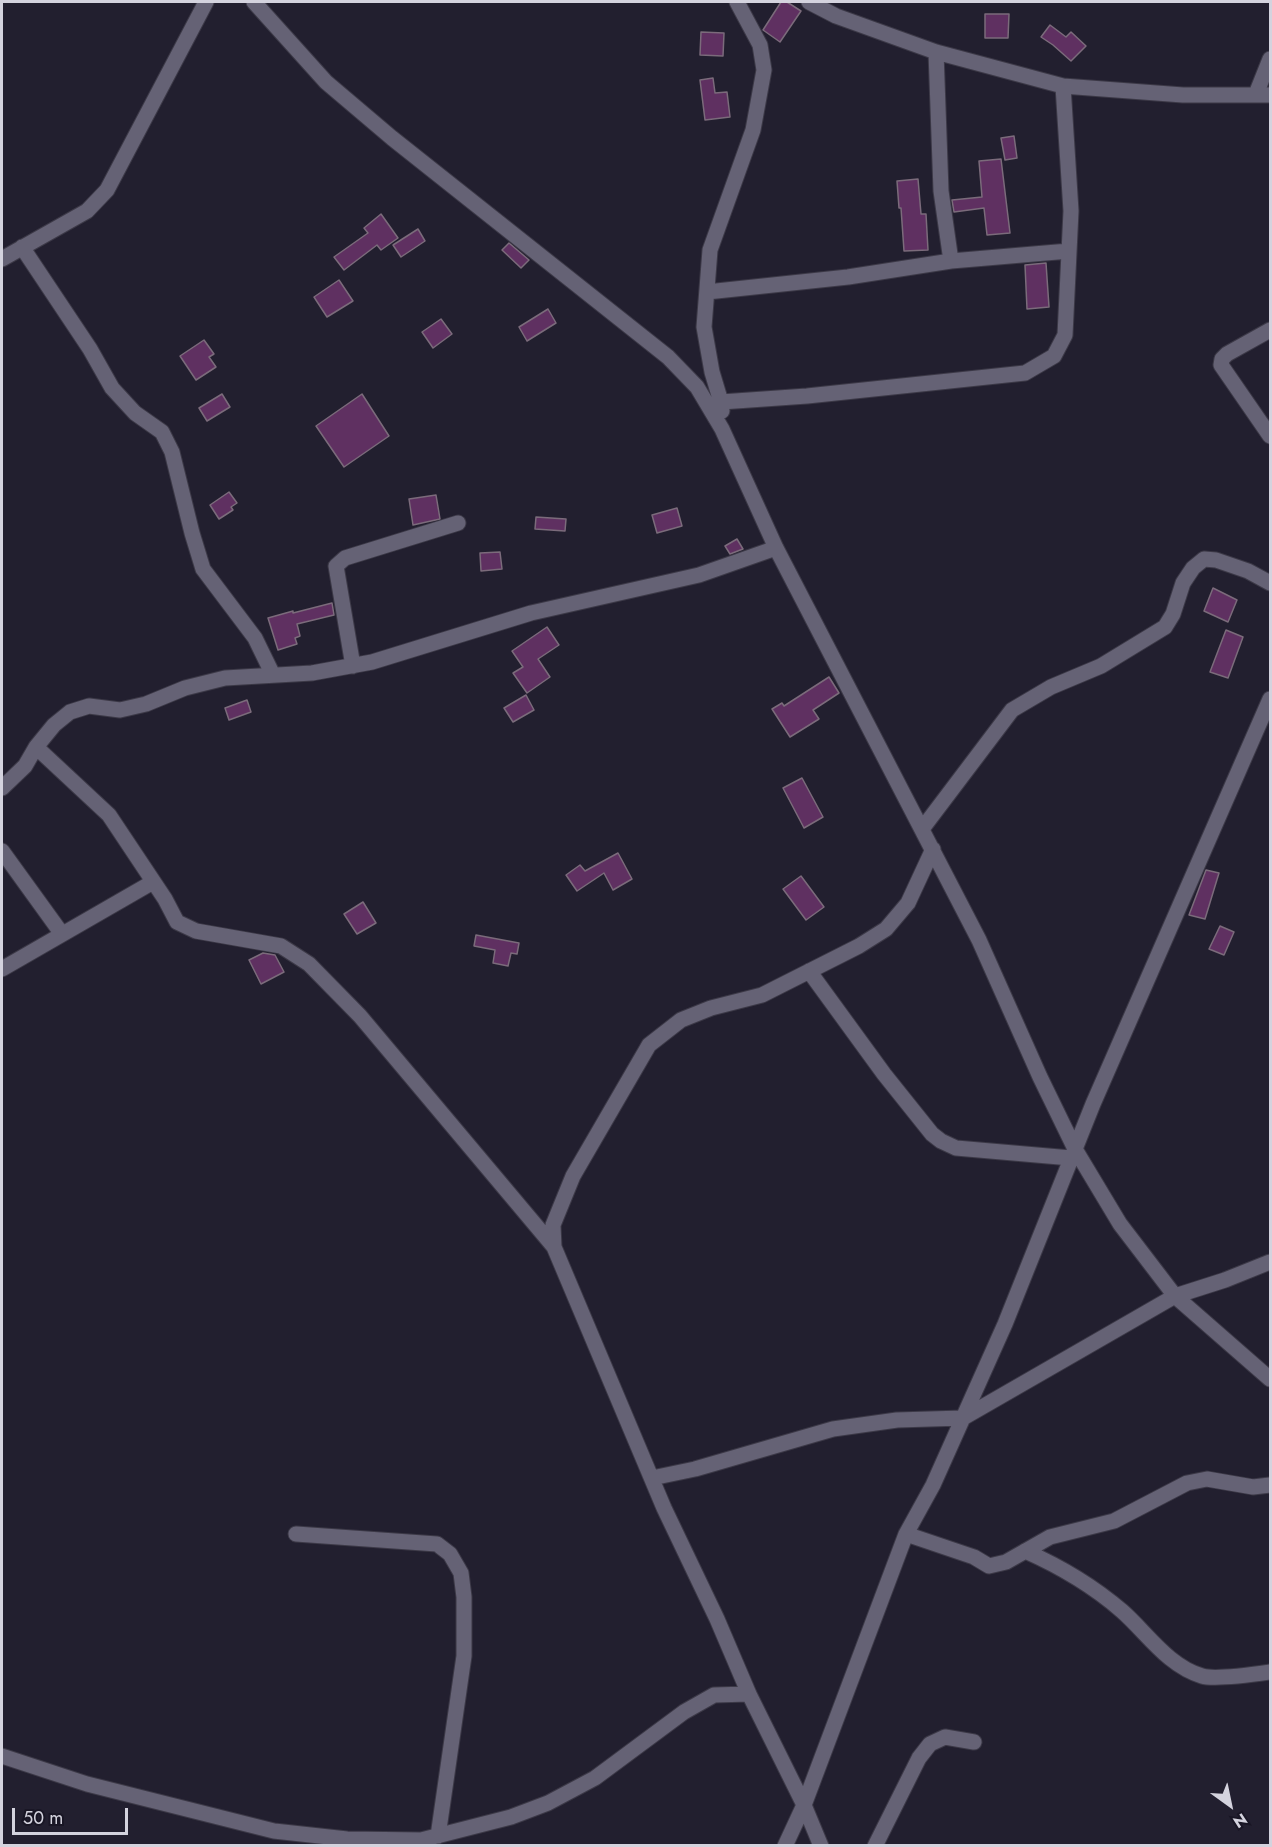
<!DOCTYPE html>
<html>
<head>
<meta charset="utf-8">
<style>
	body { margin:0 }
	#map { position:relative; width:1272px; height:1847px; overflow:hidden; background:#221f2f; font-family:Jost,sans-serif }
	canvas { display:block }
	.frame { position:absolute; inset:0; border:3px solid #d4d3de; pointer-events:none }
	.north { position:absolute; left:1200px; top:1775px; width:60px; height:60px; -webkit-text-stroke:4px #191625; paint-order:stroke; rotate:147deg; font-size:16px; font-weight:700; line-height:24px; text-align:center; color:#d4d3de }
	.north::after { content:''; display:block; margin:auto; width:21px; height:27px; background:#d4d3de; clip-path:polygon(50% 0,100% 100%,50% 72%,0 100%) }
	.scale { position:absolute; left:12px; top:1808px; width:116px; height:27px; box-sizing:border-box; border:3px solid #d4d3de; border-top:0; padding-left:8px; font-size:18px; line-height:21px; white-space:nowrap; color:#d4d3de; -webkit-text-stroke:4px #191625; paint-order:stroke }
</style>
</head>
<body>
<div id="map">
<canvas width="1272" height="1847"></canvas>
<div class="frame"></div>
<div class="north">N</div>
<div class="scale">50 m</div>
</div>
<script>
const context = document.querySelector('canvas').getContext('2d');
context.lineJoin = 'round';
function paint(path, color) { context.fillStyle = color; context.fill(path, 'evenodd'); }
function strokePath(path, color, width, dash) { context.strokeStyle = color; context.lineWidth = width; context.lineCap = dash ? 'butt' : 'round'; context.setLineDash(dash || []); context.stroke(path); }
const building = new Path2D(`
	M 781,2 L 787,2 L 801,11 L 780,42 L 763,30 Z
	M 985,14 L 1009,14 L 1008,38 L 985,38 Z
	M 1050,25 L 1066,37 L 1071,32 L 1086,46 L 1071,61 L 1053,45 L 1041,37 Z
	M 701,32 L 724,33 L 723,56 L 700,55 Z
	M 713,78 L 715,93 L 727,92 L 730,117 L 705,120 L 700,80 Z
	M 1014,136 L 1017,158 L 1005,160 L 1001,138 Z
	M 1001,159 L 1010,233 L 987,235 L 984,208 L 954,212 L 952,200 L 982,197 L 979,161 Z
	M 918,179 L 921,214 L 926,214 L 928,250 L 904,251 L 901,208 L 899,208 L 897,181 Z
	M 381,214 L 398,238 L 381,250 L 377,245 L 344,270 L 334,257 L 368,233 L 364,228 Z
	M 418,229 L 425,241 L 401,257 L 393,245 Z
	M 509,243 L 529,260 L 521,268 L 502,250 Z
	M 1046,263 L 1049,307 L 1027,309 L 1025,265 Z
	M 339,280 L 353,301 L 327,317 L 314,297 Z
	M 548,309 L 556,323 L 527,341 L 519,327 Z
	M 441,319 L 452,334 L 433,348 L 422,332 Z
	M 204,340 L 214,354 L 209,357 L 216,367 L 196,380 L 180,356 Z
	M 222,394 L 230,407 L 207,421 L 199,408 Z
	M 362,394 L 389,436 L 344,467 L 316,426 Z
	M 229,492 L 237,503 L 231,507 L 233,510 L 219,519 L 210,505 Z
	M 436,495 L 440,519 L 413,525 L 409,499 Z
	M 677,508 L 682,526 L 657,533 L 652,515 Z
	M 536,517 L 566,519 L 565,531 L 535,529 Z
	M 737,539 L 743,549 L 730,554 L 725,546 Z
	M 500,552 L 502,569 L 481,571 L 480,553 Z
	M 1213,588 L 1237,600 L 1228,622 L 1204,611 Z
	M 332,603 L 334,615 L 297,624 L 300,636 L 295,638 L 297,644 L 278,650 L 268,618 L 293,611 L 293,613 Z
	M 547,627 L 559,645 L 538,659 L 550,677 L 527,693 L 513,673 L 523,667 L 512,651 Z
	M 1226,630 L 1243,637 L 1228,678 L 1210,672 Z
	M 829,677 L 839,693 L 813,710 L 819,719 L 790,737 L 772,709 L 782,703 L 784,706 Z
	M 526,695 L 534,710 L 513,722 L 504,708 Z
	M 247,700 L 251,712 L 229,720 L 225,708 Z
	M 802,778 L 823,817 L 804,828 L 783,788 Z
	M 618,853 L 632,879 L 613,890 L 604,873 L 577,891 L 566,875 L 580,865 L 585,871 Z
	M 1206,870 L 1219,873 L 1205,919 L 1189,915 Z
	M 801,876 L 824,907 L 806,920 L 783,889 Z
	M 363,902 L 376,923 L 357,934 L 344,914 Z
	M 1220,926 L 1234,932 L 1224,955 L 1209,949 Z
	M 476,935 L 519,943 L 517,954 L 511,953 L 508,966 L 493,963 L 495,950 L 474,946 Z
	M 263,953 L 275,955 L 284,972 L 261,984 L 249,960 Z`);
paint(building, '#5f3061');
strokePath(building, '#7b6b7b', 1.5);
const minor = new Path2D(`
	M 254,2 L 326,82 L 392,138 L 668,357 L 697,387 L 722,429 L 776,548 L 979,940 L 1040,1077 L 1075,1149 L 1120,1224 L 1175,1296 L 1270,1379
	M 809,2 L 836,16 L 936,52 L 1063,86 L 1183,95 L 1270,95
	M 1256,94 L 1270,59
	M 22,247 L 90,349 L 112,388 L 135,413 L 162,432 L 172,452 L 192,533 L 203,569 L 255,638 L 273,675
	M 2,259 L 87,211 L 107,190 L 206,2
	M 951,261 L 1069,251
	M 707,292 L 848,277 L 951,261 L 941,191 L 936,52
	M 1270,330 L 1227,354 L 1222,359 L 1221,365 L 1270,436
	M 721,402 L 807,396 L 1025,373 L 1054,356 L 1065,335 L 1071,211 L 1063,86
	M 722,411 L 721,402 L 712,372 L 704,327 L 710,250 L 753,130 L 764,70 L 760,45 L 737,2
	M 353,666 L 336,566 L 345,558 L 458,523
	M 36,747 L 109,815 L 165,899 L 177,922 L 196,931 L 281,946 L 309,964 L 360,1016 L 554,1247 L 664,1508 L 717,1619 L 749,1694 L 804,1805 L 821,1846
	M 2,788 L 25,766 L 36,747 L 54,725 L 70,712 L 89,706 L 120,710 L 146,704 L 185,688 L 225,678 L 312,673 L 372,662 L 531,613 L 699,575 L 776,548
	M 922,829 L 1012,710 L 1051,687 L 1101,666 L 1165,627 L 1173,614 L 1183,583 L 1193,568 L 1204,559 L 1216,560 L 1248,571 L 1270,583
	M 2,851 L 62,934
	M 2,969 L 153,882
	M 809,971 L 884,1074 L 932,1134 L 941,1141 L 956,1148 L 1071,1158
	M 554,1247 L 553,1225 L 573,1176 L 649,1045 L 681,1020 L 711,1008 L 762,995 L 859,946 L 886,929 L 908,903 L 933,849
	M 652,1478 L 695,1469 L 833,1429 L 897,1420 L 963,1418 L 1175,1296 L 1225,1280 L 1270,1262
	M 296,1534 L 437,1544 L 450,1554 L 461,1573 L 464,1597 L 464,1656 L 438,1836
	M 906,1534 L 974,1557 L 989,1566 L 1006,1562 L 1050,1537 L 1114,1521 L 1187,1483 L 1207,1479 L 1253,1487 L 1270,1485
	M 1025,1551 C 1059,1566 1093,1586 1122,1611 C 1147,1633 1168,1666 1202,1676 C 1215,1680 1256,1674 1270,1672
	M 2,1756 L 87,1784 L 274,1831 L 347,1839 L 421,1840 L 511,1817 L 548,1803 L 595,1778 L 684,1712 L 714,1695 L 749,1694
	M 785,1846 L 804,1805 L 906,1534 L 933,1485 L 1005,1324 L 1093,1104 L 1270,699
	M 875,1846 L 919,1758 L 930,1744 L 945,1737 L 974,1742`);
strokePath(minor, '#3c3947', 17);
strokePath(minor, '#656275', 15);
</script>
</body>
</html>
